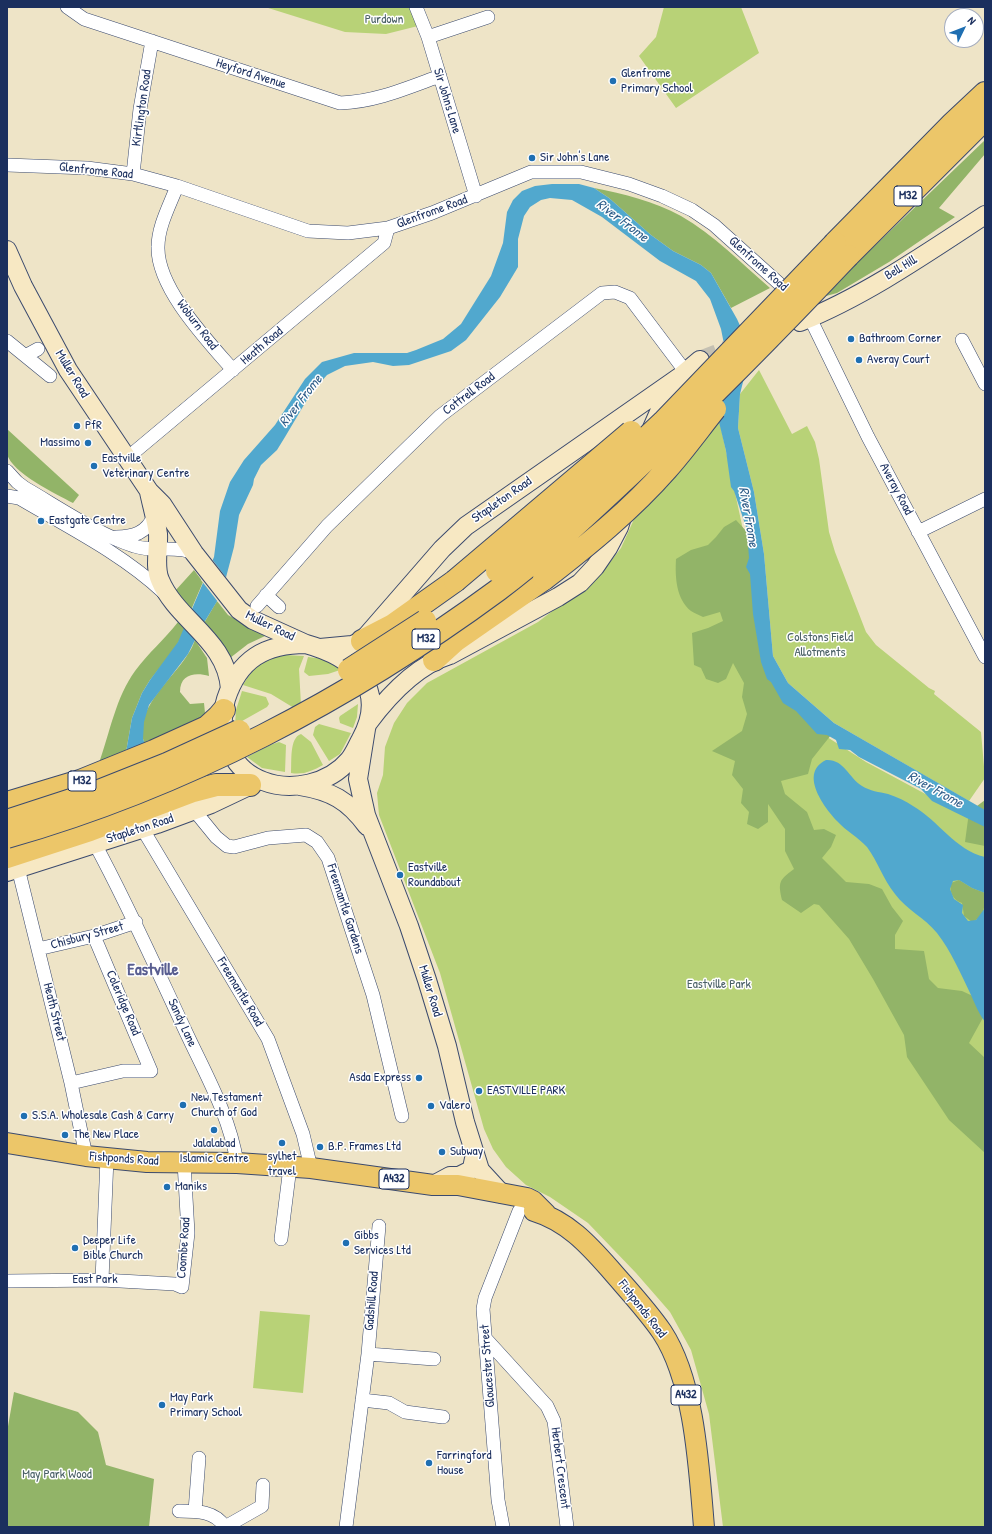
<!DOCTYPE html>
<html>
<head>
<meta charset="utf-8">
<style>
	body { margin:0 }
	#map { position:relative; width:992px; height:1534px; overflow:hidden; background:#eee4c7; font-family:"Patrick Hand",sans-serif }
	canvas { display:block }
	.frame { position:absolute; inset:0; border:8px solid #1b2f5e; pointer-events:none }
	.north { position:absolute; left:944px; top:8px; width:40px; height:40px; box-sizing:border-box; background:#fff; border:1px solid #a4acbf; border-radius:50%; rotate:47deg; font-size:11px; font-weight:700; line-height:16px; text-align:center; color:#1b2f5e }
	.north::after { content:''; display:block; margin:auto; width:14px; height:18px; background:#1f6fb2; clip-path:polygon(50% 0,100% 100%,50% 72%,0 100%) }
</style>
</head>
<body>
<div id="map">
<canvas width="992" height="1534"></canvas>
<div class="frame"></div>
<div class="north">N</div>
</div>
<script>
const context = document.querySelector('canvas').getContext('2d');
context.lineJoin = 'round';
function paint(path, color) { context.fillStyle = color; context.fill(path, 'evenodd'); }
function strokePath(path, color, width, dash) { context.strokeStyle = color; context.lineWidth = width; context.lineCap = dash ? 'butt' : 'round'; context.setLineDash(dash || []); context.stroke(path); }
function label(font, color, halo, rows, align = 'center') {
  context.font = font + ' "Patrick Hand",sans-serif'; context.lineWidth = 3; context.setLineDash([]); context.textBaseline = 'middle'; context.strokeStyle = halo; context.fillStyle = color; for (const [text, x, y, turn = 0] of rows) {
    context.save(); context.translate(x, y); context.rotate((+turn || 0) * Math.PI / 180); context.textAlign = isNaN(turn) ? turn : align; if (halo) context.strokeText(text, 0, 0); context.fillText(text, 0, 0); context.restore();
  }
}
paint(new Path2D(`
	M 265,7 L 411,7 L 418,26 L 386,34 L 345,32 Z
	M 664,7 L 741,7 L 759,53 L 676,108 L 639,56 L 656,37 Z
	M 759,370 L 792,434 L 807,426 L 815,442 L 819,459 L 829,532 L 835,552 L 866,632 L 876,645 L 929,688 L 935,691 L 934,694 L 981,732 L 985,778 L 969,801 L 834,723 L 788,683 L 773,656 L 764,554 L 754,492 L 738,428 L 740,394 Z
	M 718,414 L 745,539 L 760,656 L 821,733 L 866,762 L 985,826 L 985,1527 L 723,1527 L 709,1414 L 691,1350 L 670,1312 L 636,1273 L 588,1223 L 550,1197 L 526,1185 L 506,1167 L 493,1149 L 484,1129 L 440,973 L 379,815 L 377,793 L 383,775 L 385,747 L 394,723 L 407,703 L 427,683 L 538,622 L 601,574 L 621,548 L 635,517 Z
	M 286,655 L 304,656 L 299,669 L 301,705 L 294,708 L 271,694 L 243,685 C 252,668 266,657 286,655 Z
	M 308,657 L 324,659 L 343,669 L 328,674 L 309,676 L 304,672 Z
	M 242,691 L 266,697 L 269,704 L 267,707 L 235,725 L 236,710 Z
	M 358,704 L 357,717 L 353,728 L 340,723 L 339,718 L 340,716 Z
	M 319,724 L 351,733 L 340,754 L 329,761 L 313,735 L 315,727 Z
	M 301,734 L 311,742 L 323,765 C 312,771 304,775 291,773 C 292,762 289,738 301,734 Z
	M 279,742 L 286,745 L 285,772 L 262,768 L 247,757 L 270,745 Z
	M 260,1311 L 310,1315 L 303,1393 L 253,1388 Z`), '#b8d277');
paint(new Path2D(`
	M 985,140 L 985,154 L 939,208 L 955,217 L 889,262 L 837,293 L 826,296 L 859,261 Z
	M 594,188 C 624,194 654,201 681,216 C 714,235 741,263 770,288 L 731,308 L 711,273 L 701,265 L 673,251 L 651,235 L 609,198 Z
	M 7,429 L 79,495 L 73,503 C 56,494 12,473 7,454 C 5,447 7,437 7,429 Z
	M 736,520 L 747,532 L 766,657 L 831,735 L 812,759 L 808,774 L 781,781 L 785,794 L 807,812 L 814,830 L 824,829 L 836,835 L 831,847 L 822,858 L 846,882 L 869,884 L 882,889 L 892,907 L 903,921 L 895,935 L 895,949 L 924,951 L 929,979 L 938,988 L 962,991 L 975,997 L 985,1014 L 969,1043 L 985,1058 L 985,1153 L 949,1120 L 907,1057 L 904,1035 L 873,979 L 849,939 L 819,905 L 814,904 L 801,913 L 782,900 C 778,882 779,880 794,869 L 785,851 L 785,829 L 768,804 L 768,822 L 758,829 L 747,824 L 749,812 L 741,803 L 743,789 L 732,775 L 735,761 L 712,751 L 742,731 L 747,714 L 742,697 L 744,683 L 733,663 L 726,679 L 718,683 L 706,679 L 701,668 L 694,665 L 692,633 L 708,628 L 723,621 L 720,612 L 703,617 C 699,615 694,613 691,611 C 676,599 675,577 676,559 L 691,550 L 708,545 L 716,537 L 724,527 Z
	M 194,570 L 203,582 L 191,610 L 175,591 Z
	M 217,601 L 228,615 L 265,636 L 248,644 L 230,658 L 204,623 Z
	M 178,622 L 185,629 L 175,649 L 150,680 L 142,693 L 132,718 L 126,752 L 99,763 C 110,732 116,697 135,671 C 148,653 165,639 178,622 Z
	M 195,640 L 207,658 L 209,676 C 195,672 180,674 180,692 L 190,704 L 204,703 L 205,713 L 200,719 L 145,744 C 131,711 173,679 188,654 C 191,650 193,645 195,640 Z
	M 985,800 L 985,846 L 965,842 L 969,812 Z
	M 959,880 L 972,888 L 985,893 C 985,905 985,917 972,922 L 964,916 L 962,903 C 953,900 949,892 951,883 Z
	M 14,1392 L 78,1412 L 98,1432 L 106,1465 L 154,1479 L 149,1527 L 7,1527 L 7,1432 Z`), '#92b468');
paint(new Path2D(`
	M 552,184 L 579,184 L 594,188 L 609,198 L 651,235 L 673,251 L 701,265 L 711,273 L 737,319 L 742,330 L 744,378 L 740,394 L 738,428 L 754,492 L 764,554 L 773,656 L 788,683 L 834,723 L 985,810 L 985,827 L 932,801 L 921,789 L 859,757 L 850,750 L 839,749 L 836,740 L 827,735 L 817,734 L 796,711 L 783,703 L 771,682 L 767,679 L 761,662 L 753,614 L 750,574 L 746,567 L 749,558 L 747,530 L 734,491 L 731,487 L 726,451 L 719,422 L 724,344 L 721,329 L 710,299 L 696,281 L 660,261 L 602,217 L 572,200 L 550,198 L 541,200 L 530,207 L 524,216 L 518,239 L 518,267 L 500,297 L 466,340 L 451,351 L 409,365 L 393,366 L 373,362 L 345,366 L 327,375 L 311,393 L 285,437 L 277,450 L 261,465 L 254,479 L 253,485 L 239,515 L 234,547 L 224,585 L 219,598 L 202,626 L 188,654 L 149,705 L 144,722 L 143,739 L 145,744 L 126,752 L 132,718 L 142,693 L 150,680 L 178,642 L 214,557 L 220,511 L 230,482 L 244,460 L 275,425 L 305,379 L 322,362 L 354,353 L 407,353 L 416,350 L 443,339 L 461,324 L 491,276 L 503,243 L 507,212 L 513,200 L 522,191 L 535,186 Z
	M 826,760 C 844,759 848,777 862,786 C 870,791 879,792 888,794 C 897,797 906,801 913,806 C 939,821 955,850 985,857 L 985,893 L 972,888 L 959,880 L 953,881 L 950,889 L 954,899 L 963,905 L 962,913 L 968,921 L 976,920 L 985,908 L 985,1022 C 979,1014 975,1004 971,995 C 961,974 951,951 937,933 C 925,918 907,910 895,894 C 883,879 878,862 867,847 C 858,837 846,831 837,821 C 823,806 799,773 826,760 Z`), '#51a8ce');
paint(new Path2D(`
	M 211,558 L 228,580 L 221,599 L 218,602 L 201,580 Z`), '#eee4c7');
strokePath(new Path2D(`
	M 700,360 L 736,346`), '#c4c0b2', 18, [18, 9]);
const street = new Path2D(`
	M 67,7 L 84,19 L 340,103 C 375,102 407,88 440,76
	M 416,7 L 428,37 L 476,196
	M 428,37 L 488,17
	M 7,165 L 87,168 L 133,174 L 177,186 L 308,231 L 348,233 L 388,228 L 432,213 L 531,172 L 581,172 L 629,184 L 662,196 L 692,210 L 714,225 L 793,296
	M 133,174 L 140,109 L 152,41
	M 177,186 C 170,205 158,226 158,247 C 157,288 207,340 233,370
	M 810,318 L 868,437 L 985,657
	M 962,340 L 985,384
	M 7,341 L 50,376
	M 27,355 L 38,349
	M 126,459 L 384,243 L 388,228
	M 7,471 L 17,482 L 25,488 C 58,507 99,535 134,546 C 154,553 175,545 194,553
	M 7,496 L 19,498 C 68,527 121,553 163,592
	M 918,532 L 985,499
	M 116,537 C 134,537 146,533 154,516
	M 266,595 L 279,607
	M 257,606 L 327,526 L 440,416 L 602,293 L 615,292 L 630,298 L 685,371
	M 194,810 L 216,837 L 227,846 L 234,847 L 268,838 L 306,835 L 317,842 L 328,858 L 373,995 L 402,1116
	M 142,828 L 268,1039 L 303,1134 L 311,1168
	M 95,844 C 128,905 156,968 185,1030 C 205,1073 230,1116 237,1163
	M 18,868 L 71,1083 L 86,1156
	M 38,949 L 94,936 L 136,922
	M 71,1083 L 123,1071 L 151,1071 L 94,936
	M 281,1239 L 290,1167
	M 102,1280 L 107,1158
	M 7,1281 L 102,1280 L 175,1284 L 182,1287 L 188,1233 L 184,1162
	M 485,1338 L 547,1406 L 554,1421 L 567,1527
	M 368,1354 L 434,1359
	M 362,1400 L 389,1403 L 405,1412 L 443,1417
	M 179,1511 C 197,1511 215,1511 225,1527
	M 195,1511 L 199,1458
	M 225,1527 L 262,1506 L 263,1485
	M 346,1527 L 368,1354 L 379,1226
	M 503,1527 L 498,1500 L 483,1309 L 485,1298 L 519,1211`);
const secondary = new Path2D(`
	M 7,250 L 23,286 L 68,370 L 149,491 L 162,504 L 194,553 L 239,610 L 253,620 L 306,644
	M 800,322 C 865,296 927,253 985,215
	M 652,428 L 659,412 L 681,376
	M 149,492 C 152,506 156,520 158,534 C 159,548 154,567 160,580 C 177,621 227,640 230,689
	M 306,644 C 353,657 389,687 361,739 C 357,746 354,754 349,760 C 329,784 291,792 263,781 C 250,776 238,767 232,754 C 222,736 220,719 226,699 C 239,659 265,644 306,644 Z
	M 320,648 L 352,645 L 362,641 L 442,549 L 466,526 L 681,376 L 700,360
	M 368,723 C 389,695 417,665 450,655 L 558,597 L 580,583 L 595,567 L 608,548 L 619,527 L 638,465
	M 366,729 L 358,779 L 366,815 L 409,926 L 427,980 L 447,1046 L 465,1122 L 480,1170 L 502,1194
	M 300,786 C 331,791 348,800 367,826
	M 7,872 L 157,824 L 211,804 L 249,786
	M 437,1183 L 450,1176 L 459,1176 L 469,1171 L 472,1168 L 475,1154`);
const primary = new Path2D(`
	M 7,1143 L 86,1156 L 147,1162 L 237,1163 L 311,1168 L 433,1185 L 458,1185 L 527,1198 L 533,1201 L 546,1214
	M 534,1211 C 567,1221 588,1244 610,1269 C 628,1290 647,1310 662,1332 C 695,1382 699,1469 704,1527`);
const highway = new Path2D(`
	M 835,243 L 953,123 L 985,93
	M 848,256 L 985,119
	M 362,641 L 393,625 L 455,581
	M 434,660 L 455,641 L 544,579
	M 7,803 L 80,781 L 154,751 L 207,727 L 218,717 L 224,710
	M 7,857 L 90,830 L 193,791 L 216,785 L 250,785`);
strokePath(street, '#3b4a6e', 14);
strokePath(secondary, '#3b4a6e', 20);
strokePath(primary, '#3b4a6e', 22);
strokePath(highway, '#3b4a6e', 24);
strokePath(street, '#fff', 13);
strokePath(secondary, '#f7e8c3', 18);
strokePath(primary, '#ecc669', 20);
strokePath(highway, '#ecc669', 22);
const highwayBridge = new Path2D(`
	M 497,571 L 564,515 L 663,422 L 835,243
	M 544,579 C 588,545 631,510 667,469 C 684,450 699,429 715,409
	M 455,581 L 631,432
	M 349,670 L 425,621
	M 7,821 L 99,791 L 167,764 L 239,731
	M 7,837 C 183,787 350,699 498,590 C 545,555 588,514 631,474 C 706,403 778,330 848,256`);
strokePath(highwayBridge, '#3b4a6e', 24, []);
strokePath(highwayBridge, '#ecc669', 22);
for (const [x, y, r, color] of [
	[613,81,4,"#1f6fb2"],
	[532,158,4,"#1f6fb2"],
	[851,339,4,"#1f6fb2"],
	[859,360,4,"#1f6fb2"],
	[77,426,4,"#1f6fb2"],
	[88,443,4,"#1f6fb2"],
	[94,466,4,"#1f6fb2"],
	[41,521,4,"#1f6fb2"],
	[400,875,4,"#1f6fb2"],
	[419,1078,4,"#1f6fb2"],
	[479,1091,4,"#1f6fb2"],
	[183,1105,4,"#1f6fb2"],
	[431,1106,4,"#1f6fb2"],
	[24,1116,4,"#1f6fb2"],
	[214,1130,4,"#1f6fb2"],
	[65,1135,4,"#1f6fb2"],
	[282,1143,4,"#1f6fb2"],
	[320,1147,4,"#1f6fb2"],
	[442,1152,4,"#1f6fb2"],
	[167,1187,4,"#1f6fb2"],
	[346,1243,4,"#1f6fb2"],
	[75,1248,4,"#1f6fb2"],
	[162,1405,4,"#1f6fb2"],
	[429,1463,4,"#1f6fb2"]
]) { const dot = new Path2D(); dot.arc(x, y, r, 0, 2 * Math.PI); context.fillStyle = color; context.fill(dot); strokePath(dot, '#fff', 1.5); }
for (const [x, y, w] of [
	[908,196,28],
	[426,639,28],
	[82,781,28],
	[394,1179,30],
	[686,1395,30]
]) { const box = new Path2D(); box.roundRect(x - w / 2, y - 10, w, 20, 3); context.fillStyle = '#fff'; context.fill(box); strokePath(box, '#1b2f5e', 1); }
label('bold 12px', '#1b2f5e', null, [
	["M32",908,196],
	["M32",426,639],
	["M32",82,781],
	["A432",394,1179],
	["A432",686,1395]
]);
label('13px', '#4a6066', '#fff', [
	["Purdown",384,20],
	["Colstons Field",820,638],
	["Allotments",820,653],
	["Eastville Park",719,985],
	["May Park Wood",57,1475]
]);
label('13px', '#1b2f5e', '#fff', [
	["Heyford Avenue",251,74,18],
	["Sir Johns Lane",447,101,73],
	["Kirtlington Road",142,108,-82],
	["Glenfrome Road",96,171,6],
	["Glenfrome Road",432,212,-20],
	["Glenfrome Road",758,264,42],
	["Bell Hill",901,268,-31],
	["Woburn Road",197,325,53],
	["Heath Road",262,346,-40],
	["Muller Road",72,374,59],
	["Cottrell Road",469,394,-37],
	["Averay Road",896,489,62],
	["Stapleton Road",502,500,-35],
	["Muller Road",270,626,26],
	["Stapleton Road",140,829,-18],
	["Freemantle Gardens",345,909,72],
	["Chisbury Street",87,936,-15],
	["Muller Road",430,991,73],
	["Freemantle Road",240,992,59],
	["Coleridge Road",123,1003,67],
	["Heath Street",54,1012,76],
	["Sandy Lane",182,1023,65],
	["Fishponds Road",124,1159,4],
	["Coombe Road",184,1248,-86],
	["East Park",95,1280],
	["Gadshill Road",372,1301,-85],
	["Fishponds Road",642,1309,52],
	["Gloucester Street",488,1366,-94],
	["Herbert Crescent",560,1468,83]
]);
label('13px', '#1b2f5e', '#fff', [
	["Glenfrome",621,74],
	["Primary School",621,89],
	["Sir John's Lane",540,158],
	["Bathroom Corner",859,339],
	["Averay Court",867,360],
	["PfR",85,426],
	["Massimo",80,443,"right"],
	["Eastville",102,459],
	["Veterinary Centre",102,474],
	["Eastgate Centre",49,521],
	["Eastville",408,868],
	["Roundabout",408,883],
	["Asda Express",411,1078,"right"],
	["EASTVILLE PARK",487,1091],
	["New Testament",191,1098],
	["Church of God",191,1113],
	["Valero",439,1106],
	["S.S.A. Wholesale Cash & Carry",32,1116],
	["The New Place",73,1135],
	["Jalalabad",214,1144,"center"],
	["Islamic Centre",214,1159,"center"],
	["B.P. Frames Ltd",328,1147],
	["Subway",450,1152],
	["sylhet",282,1157,"center"],
	["travel",282,1172,"center"],
	["Maniks",175,1187],
	["Gibbs",354,1236],
	["Services Ltd",354,1251],
	["Deeper Life",83,1241],
	["Bible Church",83,1256],
	["May Park",170,1398],
	["Primary School",170,1413],
	["Farringford",437,1456],
	["House",437,1471]
], 'left');
label('italic 14px', '#315f8b', '#fff', [
	["River Frome",622,221,37],
	["River Frome",301,401,-52],
	["River Frome",748,517,80],
	["River Frome",935,790,29]
]);
label('bold 17px', '#595e91', '#fff', [
	["Eastville",153,970]
]);
</script>
</body>
</html>
